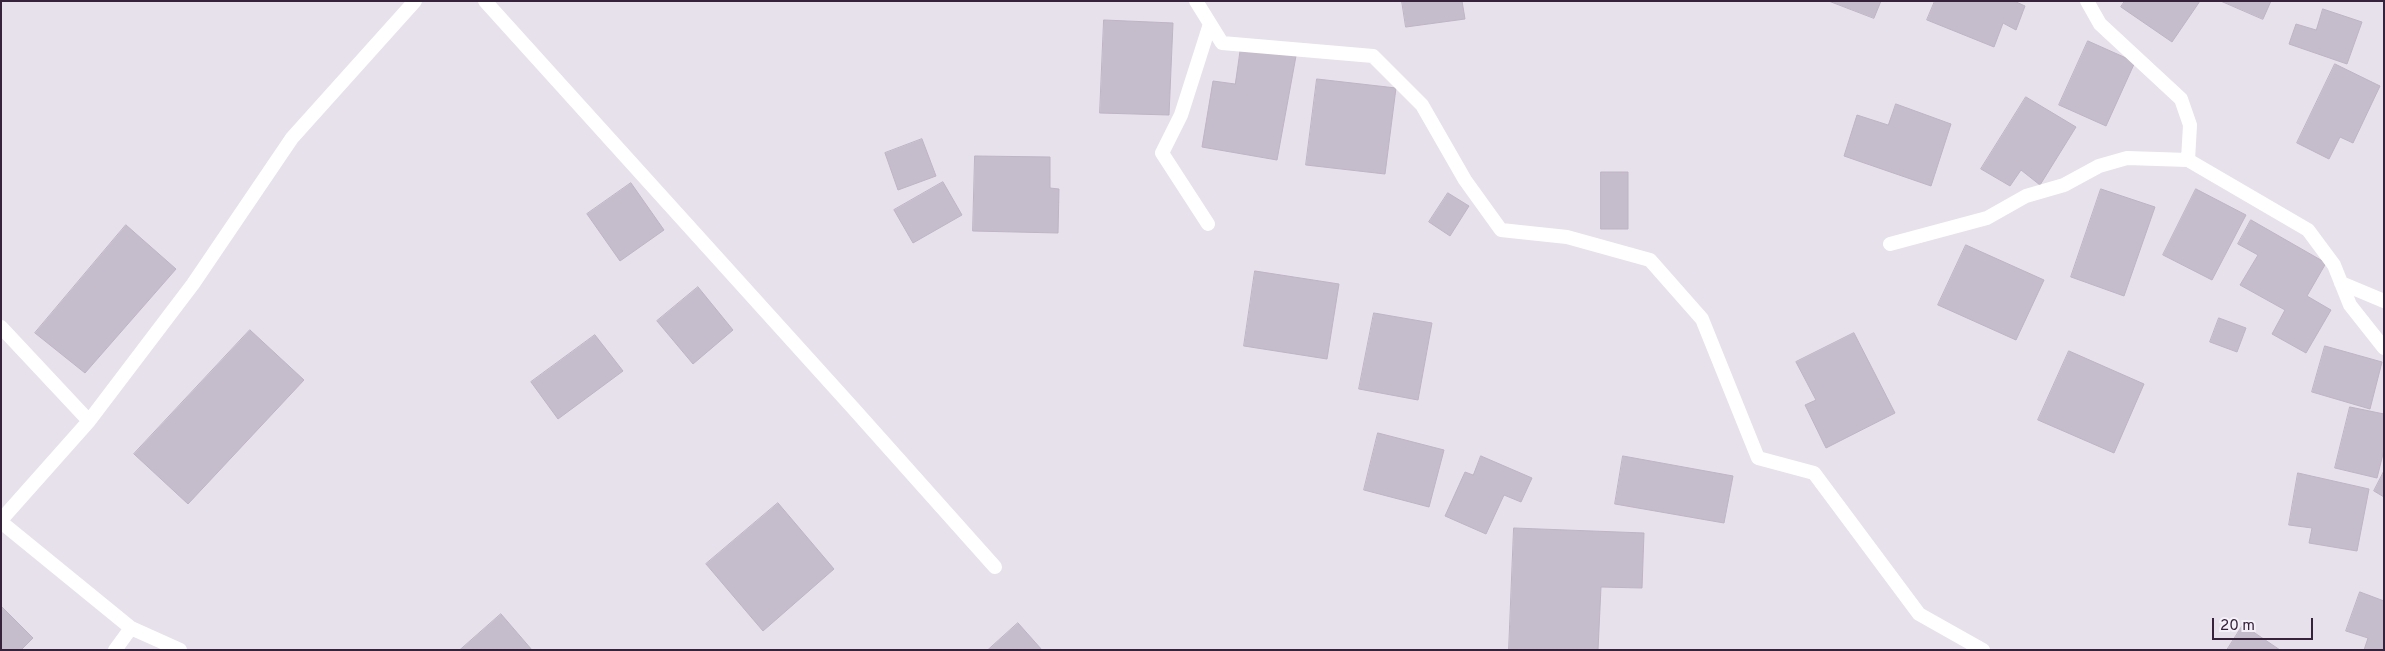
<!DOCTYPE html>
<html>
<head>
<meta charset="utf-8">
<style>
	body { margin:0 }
	#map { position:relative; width:2385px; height:651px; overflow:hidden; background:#e7e1eb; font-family:Overpass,sans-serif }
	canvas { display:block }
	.frame { position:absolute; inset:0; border:2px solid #36223b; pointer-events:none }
	.scale { position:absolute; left:2212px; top:618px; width:101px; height:22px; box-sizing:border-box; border:2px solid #36223b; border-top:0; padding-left:6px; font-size:15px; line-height:18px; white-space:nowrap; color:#36223b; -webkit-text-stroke:4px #f5f1f8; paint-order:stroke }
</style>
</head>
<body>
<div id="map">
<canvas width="2385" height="651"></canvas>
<div class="frame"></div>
<div class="scale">20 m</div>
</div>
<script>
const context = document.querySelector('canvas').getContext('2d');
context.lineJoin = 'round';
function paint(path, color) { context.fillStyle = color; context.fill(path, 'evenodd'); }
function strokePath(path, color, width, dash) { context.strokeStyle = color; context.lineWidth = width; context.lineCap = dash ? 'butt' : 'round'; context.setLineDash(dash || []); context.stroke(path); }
const building = new Path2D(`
	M 1402,1 L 1462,1 L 1465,19 L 1406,27 Z
	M 1829,1 L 1881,1 L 1874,18 Z
	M 1935,1 L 2014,1 L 2025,6 L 2016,30 L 2003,23 L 1994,47 L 1927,20 Z
	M 2125,1 L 2200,1 L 2172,42 L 2121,7 Z
	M 2221,1 L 2271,1 L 2263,19 Z
	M 2323,9 L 2362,22 L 2347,64 L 2289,44 L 2296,24 L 2316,30 Z
	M 1104,20 L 1173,23 L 1169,115 L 1100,113 Z
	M 2088,41 L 2135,62 L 2106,126 L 2059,105 Z
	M 1241,47 L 1296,56 L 1277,160 L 1202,147 L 1213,81 L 1235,84 Z
	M 2335,64 L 2380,86 L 2353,143 L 2340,137 L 2329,159 L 2297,143 Z
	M 1317,79 L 1396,88 L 1385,174 L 1306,165 Z
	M 2026,97 L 2076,127 L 2040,185 L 2021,170 L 2010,186 L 1981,169 Z
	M 1896,104 L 1951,124 L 1931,186 L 1844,156 L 1857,115 L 1888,125 Z
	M 922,139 L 936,176 L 898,190 L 885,153 Z
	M 975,156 L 1050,157 L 1050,188 L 1059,189 L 1058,233 L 973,231 Z
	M 1601,172 L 1628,172 L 1628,229 L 1601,229 Z
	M 943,182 L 962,215 L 913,243 L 894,210 Z
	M 631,183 L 664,230 L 620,261 L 587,214 Z
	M 2101,189 L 2155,207 L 2124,296 L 2071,277 Z
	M 2196,189 L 2246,215 L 2212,280 L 2163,255 Z
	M 1448,193 L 1469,206 L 1450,236 L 1429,222 Z
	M 2251,220 L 2326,263 L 2307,296 L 2331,310 L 2306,353 L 2272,334 L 2285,310 L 2240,285 L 2258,255 L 2238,244 Z
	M 126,225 L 176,269 L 85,373 L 35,333 Z
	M 1966,245 L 2044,280 L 2016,340 L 1938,305 Z
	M 1255,271 L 1339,284 L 1327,359 L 1244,346 Z
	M 698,287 L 733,330 L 693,364 L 657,321 Z
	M 1374,313 L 1432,323 L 1418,400 L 1359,389 Z
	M 2219,318 L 2246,328 L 2237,352 L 2210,342 Z
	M 250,330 L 304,380 L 188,504 L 134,454 Z
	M 1854,333 L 1895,413 L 1826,448 L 1805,405 L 1816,400 L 1796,362 Z
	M 595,335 L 623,371 L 558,419 L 531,382 Z
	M 2325,346 L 2382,362 L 2370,409 L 2312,392 Z
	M 2069,351 L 2144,384 L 2114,453 L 2038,420 Z
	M 2350,407 L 2384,414 L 2384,450 L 2377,478 L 2335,468 Z
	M 1378,433 L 1444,450 L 1429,507 L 1364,490 Z
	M 1481,456 L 1532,478 L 1521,502 L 1504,495 L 1486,534 L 1445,516 L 1465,472 L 1473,475 Z
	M 1623,456 L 1733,476 L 1724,523 L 1615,504 Z
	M 2384,471 L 2384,497 L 2374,491 Z
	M 2298,473 L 2369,489 L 2357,551 L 2309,543 L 2312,528 L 2289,525 Z
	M 778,503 L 834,569 L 763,631 L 706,564 Z
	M 1514,528 L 1644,533 L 1642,588 L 1601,587 L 1598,650 L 1509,650 Z
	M 2360,592 L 2384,601 L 2384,650 L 2364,650 L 2368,638 L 2346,631 Z
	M 1,606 L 33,638 L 21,650 L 1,650 Z
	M 501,614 L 532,650 L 460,650 Z
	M 1018,623 L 1042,650 L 988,650 Z
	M 2243,625 L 2280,650 L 2227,650 Z`);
paint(building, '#c6bdcc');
strokePath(building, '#beb4c4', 1);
strokePath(new Path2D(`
	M 485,1 L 853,408 L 995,567`), '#fff', 14);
strokePath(new Path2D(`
	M 1196,1 L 1222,43 L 1373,56 L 1422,105 L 1465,180 L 1501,230 L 1567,237 L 1650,260 L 1702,319 L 1758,458 L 1814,473 L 1919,614 L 1983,650
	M 2087,1 L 2100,24 L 2181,99 L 2190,125 L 2188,160 L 2308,230 L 2334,265 L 2350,305 L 2384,348
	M 1208,224 L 1162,153 L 1181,115 L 1210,24
	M 1890,244 L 1987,218 L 2026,196 L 2064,185 L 2099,166 L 2127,158 L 2188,160
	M 2341,283 L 2384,301
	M 1,327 L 89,421
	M 1,520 L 89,421 L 193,284 L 292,138 L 415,1
	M 1,522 L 131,628 L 180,650
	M 115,650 L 131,628`), '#fff', 14);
</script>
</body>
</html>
